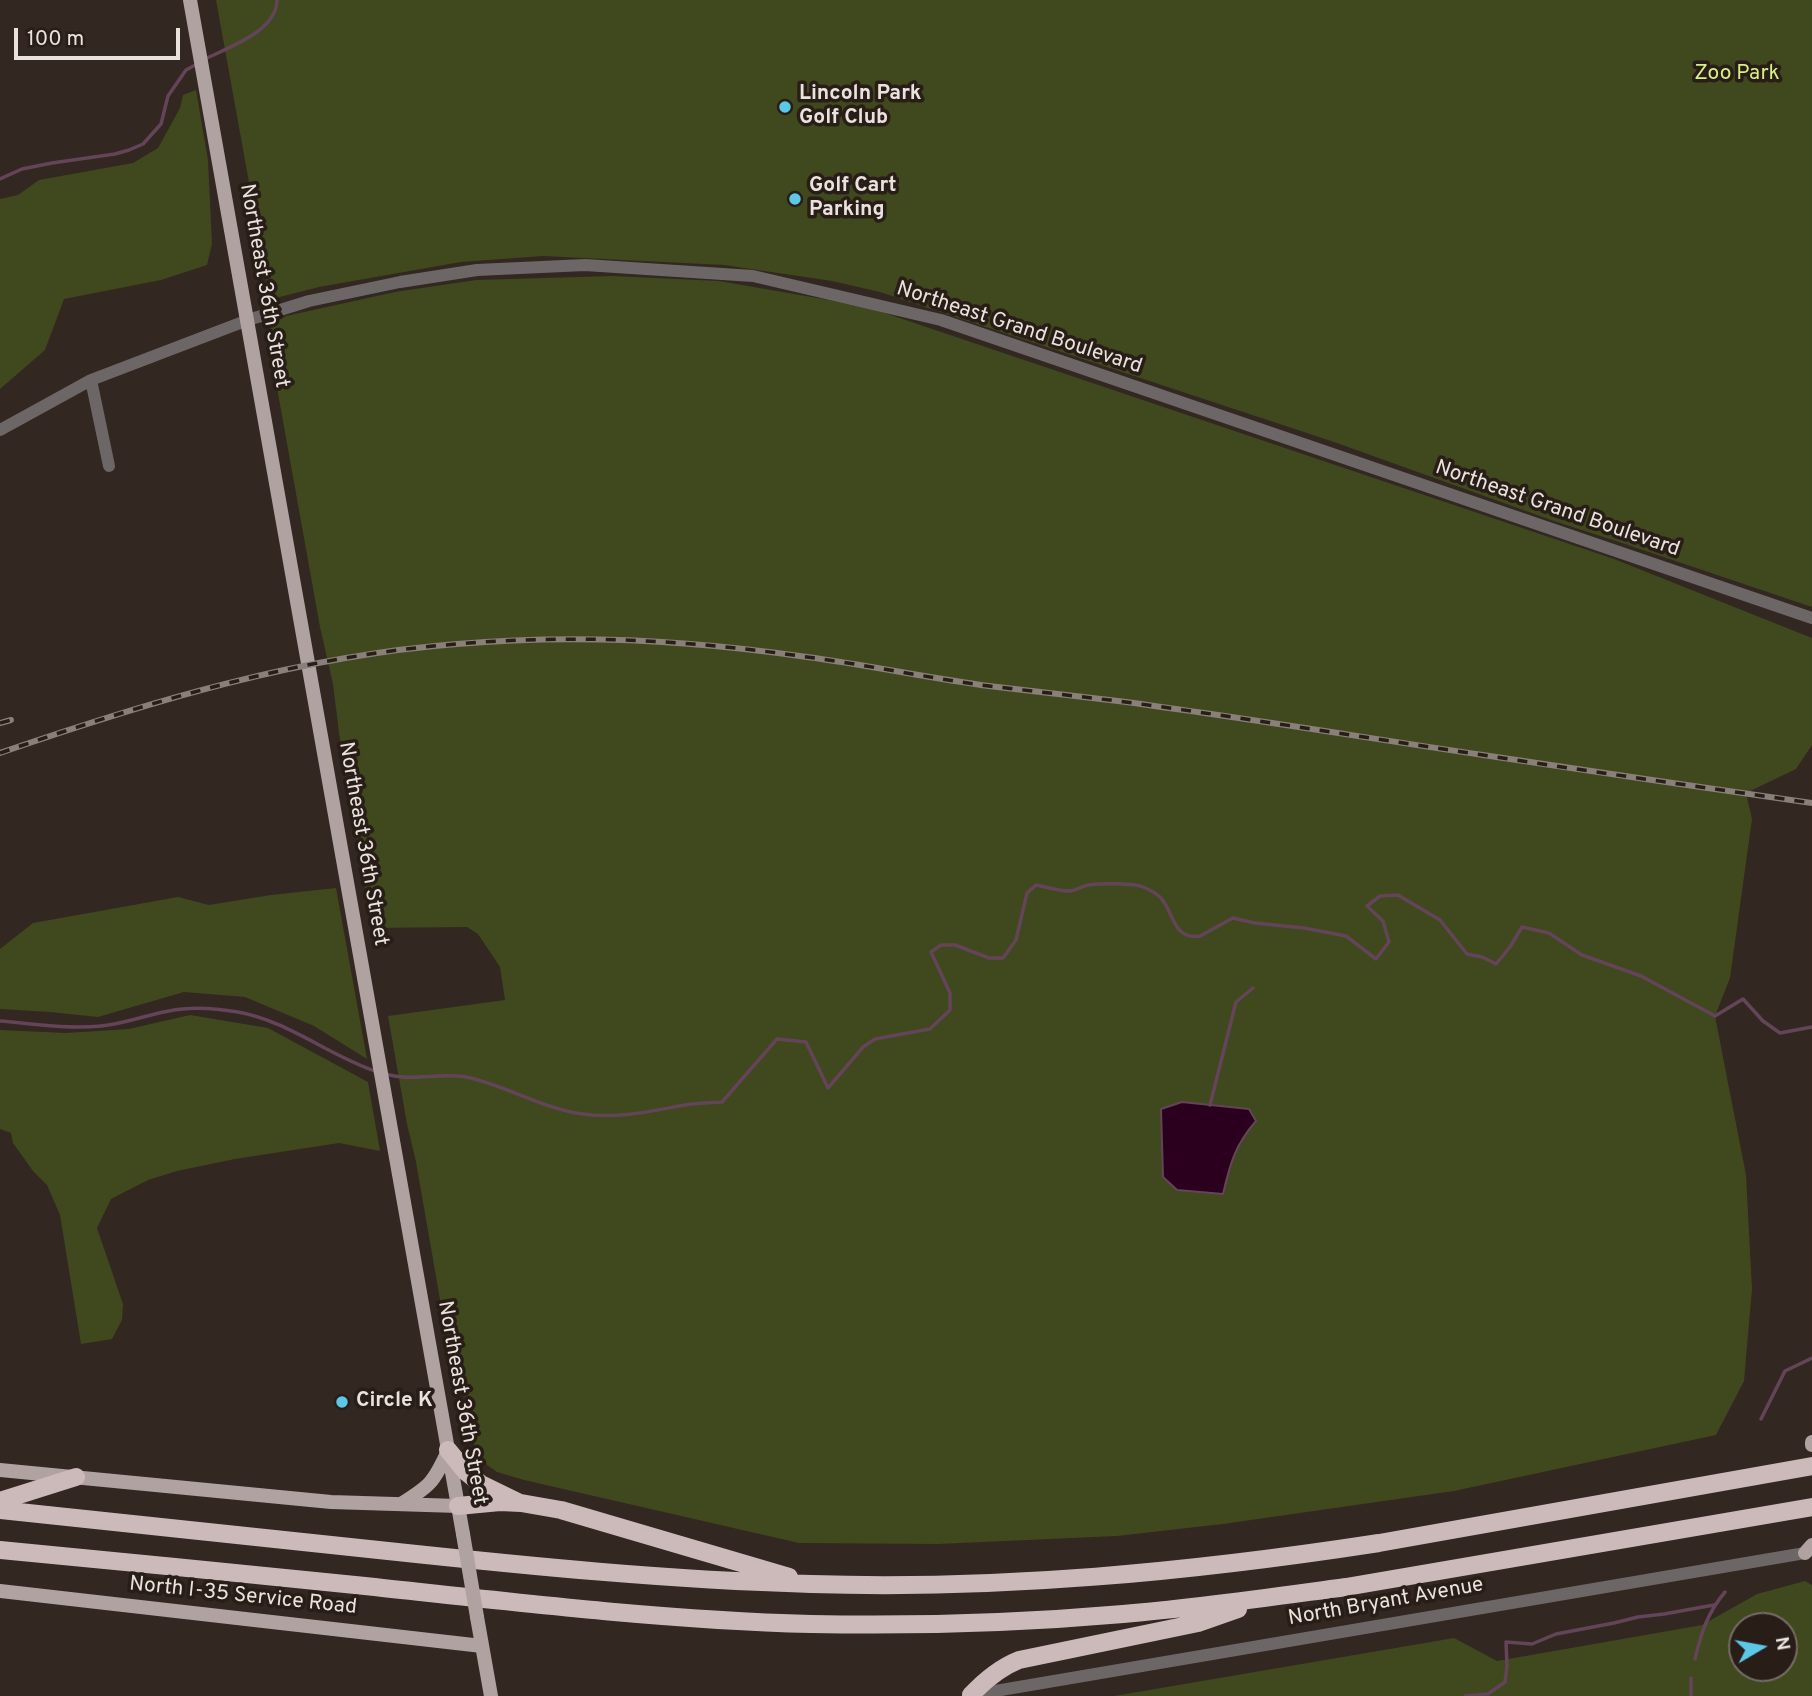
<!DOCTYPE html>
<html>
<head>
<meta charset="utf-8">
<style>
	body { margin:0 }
	#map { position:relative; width:1812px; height:1696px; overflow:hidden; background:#322721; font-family:Overpass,sans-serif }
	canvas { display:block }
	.north { position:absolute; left:1728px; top:1612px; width:70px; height:70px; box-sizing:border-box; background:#281d17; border:2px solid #756c66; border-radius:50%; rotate:80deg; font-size:19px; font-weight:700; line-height:28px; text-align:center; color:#e9e2dd }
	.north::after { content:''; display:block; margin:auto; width:24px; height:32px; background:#5dc7e8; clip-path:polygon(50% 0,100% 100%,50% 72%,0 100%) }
	.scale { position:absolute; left:14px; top:28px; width:166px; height:32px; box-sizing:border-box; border:4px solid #e9e2dd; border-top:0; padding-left:9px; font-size:21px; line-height:24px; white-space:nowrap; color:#e9e2dd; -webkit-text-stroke:5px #281d17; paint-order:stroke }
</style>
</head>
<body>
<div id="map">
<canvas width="1812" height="1696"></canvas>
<div class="north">N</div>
<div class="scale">100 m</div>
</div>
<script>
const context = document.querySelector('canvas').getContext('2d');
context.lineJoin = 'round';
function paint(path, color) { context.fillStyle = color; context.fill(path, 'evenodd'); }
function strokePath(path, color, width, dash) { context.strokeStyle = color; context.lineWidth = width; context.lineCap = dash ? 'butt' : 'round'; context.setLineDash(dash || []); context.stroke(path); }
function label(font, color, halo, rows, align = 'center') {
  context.font = font + ' Overpass,sans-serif'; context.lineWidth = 7; context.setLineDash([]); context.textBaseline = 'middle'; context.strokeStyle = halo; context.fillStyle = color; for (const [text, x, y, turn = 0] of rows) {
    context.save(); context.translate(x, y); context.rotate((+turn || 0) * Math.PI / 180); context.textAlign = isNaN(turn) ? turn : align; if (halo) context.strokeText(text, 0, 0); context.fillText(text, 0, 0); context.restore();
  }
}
paint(new Path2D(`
	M 216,0 L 1812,0 L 1812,607 L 1625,544 L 1551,520 L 1337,443 L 880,292 L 832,281 L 724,265 L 543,256 L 461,262 L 319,287 L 276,298 L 267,282 Z
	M 196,90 L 208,160 L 212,244 L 207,265 L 161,280 L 64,299 L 45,350 L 0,389 L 0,199 L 18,195 L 39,180 L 133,163 L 158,148 L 180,108 L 183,95 Z
	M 613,276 L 719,281 L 829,300 L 879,311 L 1614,559 L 1812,638 L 1812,745 L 1796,769 L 1746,793 L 1752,819 L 1730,978 L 1715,1016 L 1746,1175 L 1752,1289 L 1744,1381 L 1716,1435 L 1454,1491 L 1223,1524 L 1117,1536 L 938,1544 L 799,1543 L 524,1480 L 497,1472 L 487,1465 L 476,1453 L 460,1374 L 453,1374 L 416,1162 L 407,1124 L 388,1016 L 505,1000 L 500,967 L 478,934 L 467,927 L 372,928 L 339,733 L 333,684 L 320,627 L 272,360 L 270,325 L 286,316 L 395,292 L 476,280 Z
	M 336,888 L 367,1059 L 314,1026 L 245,997 L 184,992 L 98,1017 L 50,1012 L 0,1009 L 0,949 L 33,923 L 178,897 L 209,905 L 271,895 Z
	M 190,1015 L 268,1028 L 368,1082 L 380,1151 L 339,1143 L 235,1159 L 177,1171 L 148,1180 L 111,1199 L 97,1228 L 123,1304 L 122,1320 L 112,1339 L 81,1344 L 60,1215 L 47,1185 L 33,1171 L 13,1143 L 11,1133 L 0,1129 L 0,1030 L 66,1033 L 129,1029 Z
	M 1805,1581 L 1812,1585 L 1812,1696 L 1114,1696 L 1454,1638 L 1497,1661 L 1702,1625 L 1757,1594 ZM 1742,1626 L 1784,1626 L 1784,1668 L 1742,1668 Z`), '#40481d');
const water = new Path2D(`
	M 1182,1102 L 1249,1109 L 1256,1121 C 1235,1145 1230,1164 1223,1194 L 1177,1190 L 1163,1177 L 1161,1109 Z`);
paint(water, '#2b001f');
strokePath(water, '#644458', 2);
strokePath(new Path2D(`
	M 205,59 C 229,47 277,31 277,0
	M 0,179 L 22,169 L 52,163 L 115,154 L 129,150 L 143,144 L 161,124 L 168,96 L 186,70 L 199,63
	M 0,1021 C 34,1024 67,1029 101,1026 C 124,1024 146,1015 169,1011 C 192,1006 215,1008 238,1012 C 288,1021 328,1055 375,1071
	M 386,1074 C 411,1082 439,1072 466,1077 C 506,1085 542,1109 583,1114 C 618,1119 651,1111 685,1105 C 697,1103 710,1103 722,1102 L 777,1039 L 806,1042 L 828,1088 L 863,1047 L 875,1039 L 930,1029 L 950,1010 L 950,993 L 931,952 L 941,945 L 955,945 L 989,958 L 1003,958 L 1016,940 L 1027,893 L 1036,885 C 1047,887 1058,891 1068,891 C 1076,891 1081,886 1089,885 C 1098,883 1135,883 1143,887 C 1148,889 1157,894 1161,898 C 1174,913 1173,940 1200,936 L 1233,918 L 1255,923 L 1304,928 L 1346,936 L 1376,959 L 1389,942 L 1383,921 L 1367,906 L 1380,896 L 1398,895 L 1440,920 L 1467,954 L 1482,957 L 1496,964 L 1510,947 L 1522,927 L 1549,933 L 1582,955 L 1641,976 L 1715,1016 L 1743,999 L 1763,1021 L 1780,1033 L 1812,1027
	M 1210,1105 L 1236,1002 L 1253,988
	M 1761,1419 L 1785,1371 L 1812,1358
	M 1695,1659 C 1701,1633 1708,1612 1725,1592
	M 1465,1696 L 1488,1694 L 1505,1682 L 1507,1666 L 1506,1642 L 1532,1644 L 1556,1634 L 1614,1623 L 1638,1617 L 1664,1614 L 1714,1605
	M 1691,1696 L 1691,1678`), '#644458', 3.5);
strokePath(new Path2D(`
	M 91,380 L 109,466
	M 0,430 L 91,380 L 248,320 L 309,301 L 400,282 L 477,270 L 585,265 L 753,276 L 941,320 L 1812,618
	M 972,1695 L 1805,1553`), '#6d6666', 12);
strokePath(new Path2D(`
	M 190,0 L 463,1534
	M 1812,1442 L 1812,1445
	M 0,1470 L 331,1502 L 458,1506
	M 401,1504 C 430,1486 434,1482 448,1451
	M 1805,1553 L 1812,1545
	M 0,1591 L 482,1646
	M 477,1617 L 491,1696`), '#b1a2a2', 14);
strokePath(new Path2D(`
	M 448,1450 L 466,1472 L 481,1484 L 518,1502
	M 0,1501 L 76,1477
	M 458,1506 L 500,1502 L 521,1503 L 561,1510 L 789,1577
	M 0,1510 C 129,1524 258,1538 388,1551 C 528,1566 669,1580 811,1584 C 1002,1590 1190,1572 1379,1543 L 1812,1466
	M 0,1550 C 122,1562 243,1573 365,1586 C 513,1602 662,1620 811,1624 C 915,1626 1020,1623 1123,1614 C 1198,1608 1272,1597 1346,1587 L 1812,1507
	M 971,1695 C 985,1680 999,1668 1019,1660 L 1198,1623 L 1238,1609`), '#ccbaba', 18);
const rail = new Path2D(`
	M 0,723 L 11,720
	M 0,753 C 148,702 300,656 457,644 C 574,634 691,640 807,657 C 868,665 928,678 989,686 C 1032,691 1075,696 1118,701 C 1240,717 1361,737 1483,755 C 1593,772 1702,787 1812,803`);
strokePath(rail, '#89807a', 6);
strokePath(rail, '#281d17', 3.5, [10]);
strokePath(new Path2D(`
	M 463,1534 L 477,1617`), '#b1a2a2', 14);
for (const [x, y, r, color] of [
	[785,107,7,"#5dc7e8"],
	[795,199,7,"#5dc7e8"],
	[342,1402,7,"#5dc7e8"]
]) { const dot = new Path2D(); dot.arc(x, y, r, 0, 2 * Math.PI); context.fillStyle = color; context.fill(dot); strokePath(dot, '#281d17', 2.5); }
label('21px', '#d8ef85', '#281d17', [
	["Zoo Park",1737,75]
]);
label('bold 21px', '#e9e2dd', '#281d17', [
	["Lincoln Park",799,95],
	["Golf Club",799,119],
	["Golf Cart",809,187],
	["Parking",809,211],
	["Circle K",356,1402]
], 'left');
label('21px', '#e9e2dd', '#281d17', [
	["Northeast 36th Street",263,286,80],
	["Northeast Grand Boulevard",1019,329,18],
	["Northeast Grand Boulevard",1557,510,19],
	["Northeast 36th Street",362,844,80],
	["Northeast 36th Street",461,1403,80],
	["North I-35 Service Road",243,1597,6],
	["North Bryant Avenue",1386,1603,-10]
]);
</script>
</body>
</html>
